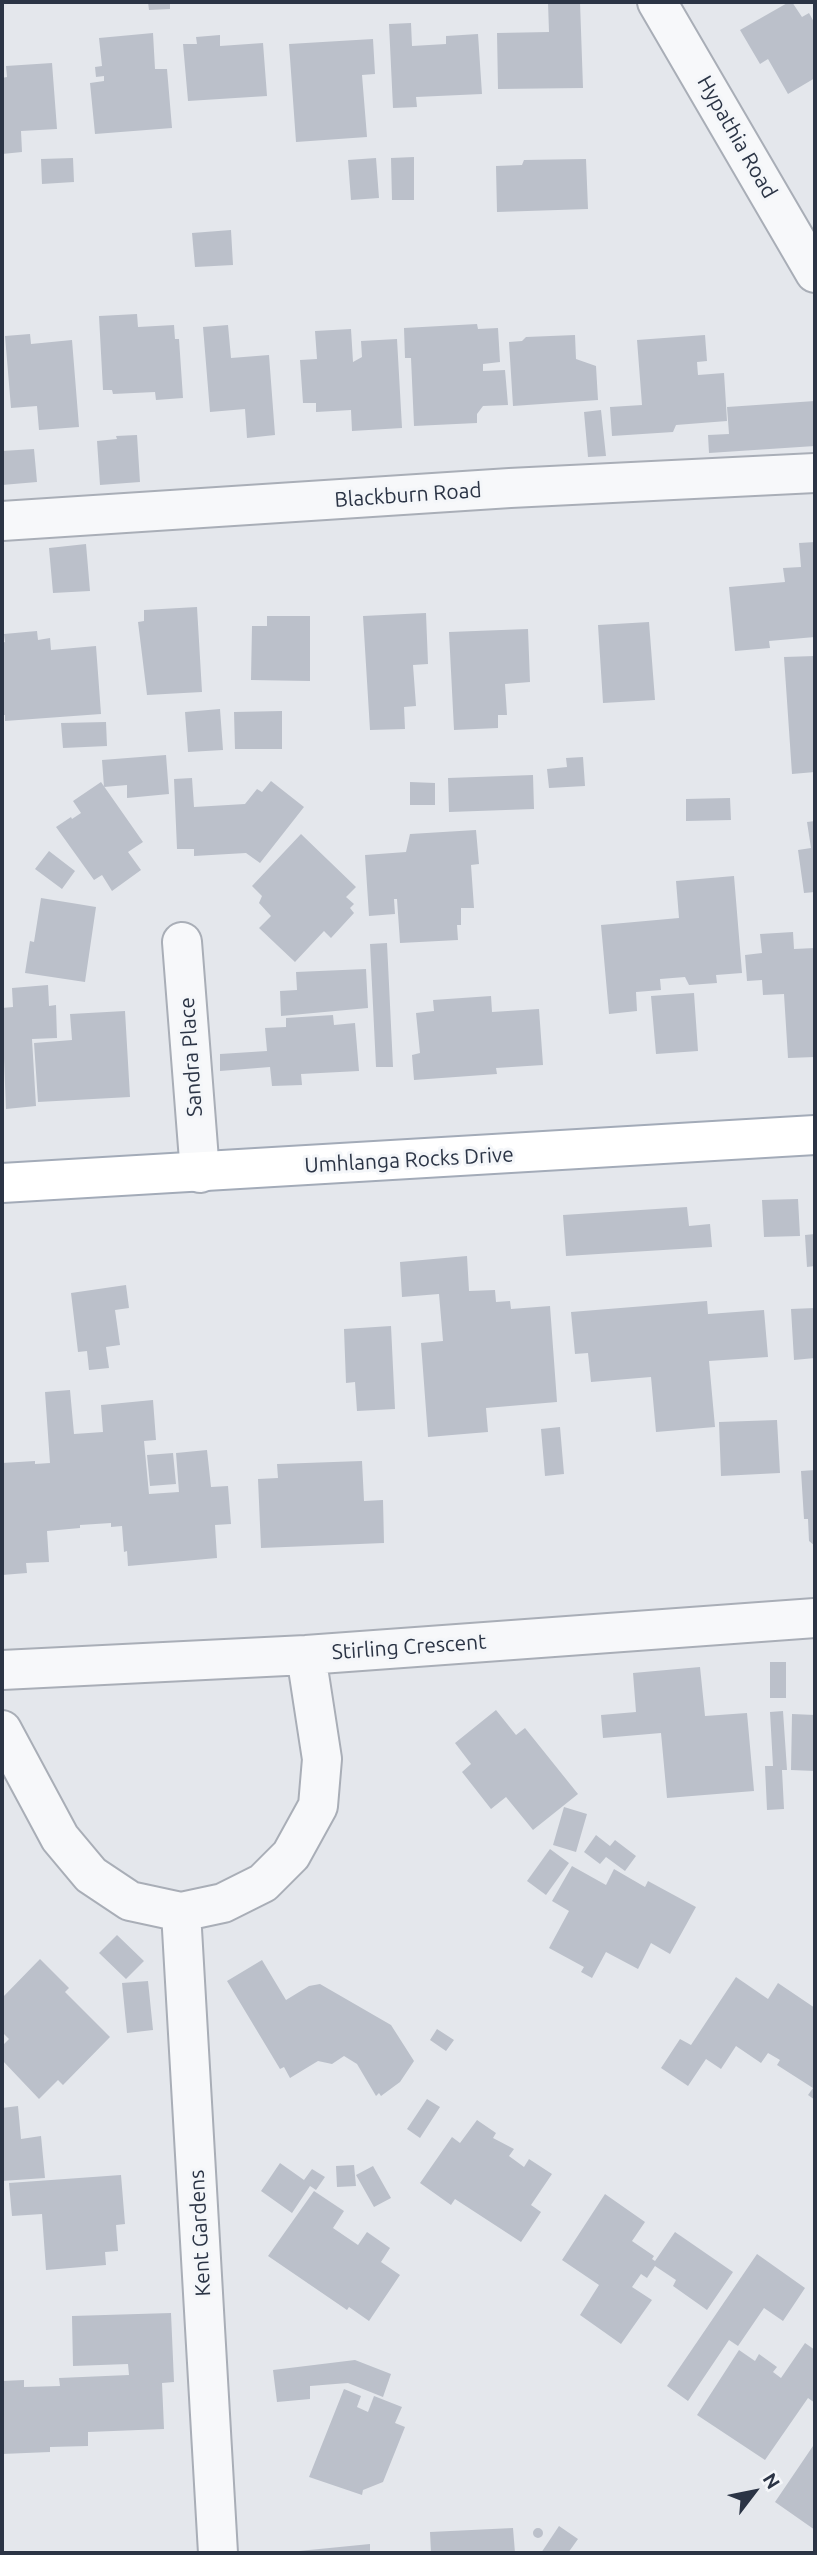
<!DOCTYPE html>
<html>
<head>
<meta charset="utf-8">
<style>
	body { margin:0 }
	#map { position:relative; width:817px; height:2555px; overflow:hidden; background:#e4e7ec; font-family:Ubuntu,sans-serif }
	canvas { display:block }
	.frame { position:absolute; inset:0; border:4px solid #2b3445; pointer-events:none }
	.north { position:absolute; left:719px; top:2457px; width:70px; height:70px; -webkit-text-stroke:5px #f4f6f9; paint-order:stroke; rotate:58deg; font-size:19px; font-weight:700; line-height:28px; text-align:center; color:#2b3445 }
	.north::after { content:''; display:block; margin:auto; width:24px; height:32px; background:#2b3445; clip-path:polygon(50% 0,100% 100%,50% 72%,0 100%) }
</style>
</head>
<body>
<div id="map">
<canvas width="817" height="2555"></canvas>
<div class="frame"></div>
<div class="north">N</div>
</div>
<script>
const context = document.querySelector('canvas').getContext('2d');
context.lineJoin = 'round';
function paint(path, color) { context.fillStyle = color; context.fill(path, 'evenodd'); }
function strokePath(path, color, width, dash) { context.strokeStyle = color; context.lineWidth = width; context.lineCap = dash ? 'butt' : 'round'; context.setLineDash(dash || []); context.stroke(path); }
function label(font, color, halo, rows, align = 'center') {
  context.font = font + ' Ubuntu,sans-serif'; context.lineWidth = 6; context.setLineDash([]); context.textBaseline = 'middle'; context.strokeStyle = halo; context.fillStyle = color; for (const [text, x, y, turn = 0] of rows) {
    context.save(); context.translate(x, y); context.rotate((+turn || 0) * Math.PI / 180); context.textAlign = isNaN(turn) ? turn : align; if (halo) context.strokeText(text, 0, 0); context.fillText(text, 0, 0); context.restore();
  }
}
paint(new Path2D(`
	M 148,2 L 170,2 L 170,9 L 149,10 Z
	M 548,2 L 580,2 L 583,88 L 498,89 L 497,33 L 549,32 Z
	M 789,2 L 792,2 L 802,17 L 809,13 L 815,24 L 815,78 L 788,94 L 768,59 L 760,64 L 740,30 Z
	M 411,23 L 412,46 L 446,44 L 446,36 L 478,34 L 482,94 L 416,97 L 417,107 L 393,108 L 389,24 Z
	M 153,33 L 155,69 L 167,69 L 172,128 L 95,134 L 90,83 L 104,81 L 104,76 L 96,77 L 95,67 L 102,66 L 99,38 Z
	M 220,35 L 220,46 L 263,43 L 267,96 L 188,101 L 183,44 L 197,44 L 196,37 Z
	M 373,39 L 375,74 L 362,75 L 367,137 L 296,142 L 289,44 Z
	M 52,63 L 57,129 L 21,131 L 22,152 L 2,154 L 2,78 L 7,77 L 6,66 Z
	M 414,157 L 414,200 L 392,200 L 391,158 Z
	M 73,158 L 74,182 L 42,184 L 41,159 Z
	M 376,158 L 379,198 L 351,200 L 348,160 Z
	M 586,159 L 588,209 L 497,212 L 496,166 L 522,165 L 524,160 Z
	M 231,230 L 233,265 L 195,267 L 192,233 Z
	M 137,314 L 138,327 L 174,325 L 175,339 L 179,339 L 183,398 L 156,400 L 155,392 L 113,394 L 112,390 L 103,390 L 99,316 Z
	M 477,324 L 478,329 L 498,328 L 500,362 L 483,364 L 483,371 L 505,370 L 508,405 L 483,406 L 477,414 L 477,423 L 414,426 L 411,358 L 405,358 L 404,328 Z
	M 228,325 L 231,358 L 269,355 L 275,435 L 247,438 L 245,409 L 210,412 L 203,327 Z
	M 351,329 L 353,362 L 362,357 L 361,341 L 397,339 L 402,428 L 352,431 L 351,410 L 316,412 L 316,403 L 303,403 L 300,360 L 317,359 L 315,331 Z
	M 30,334 L 31,344 L 72,340 L 79,427 L 39,430 L 37,406 L 11,408 L 5,336 Z
	M 575,335 L 576,359 L 596,366 L 598,400 L 513,406 L 509,342 L 522,341 L 526,337 Z
	M 705,335 L 707,361 L 697,362 L 698,375 L 724,373 L 727,421 L 676,425 L 673,432 L 612,436 L 610,407 L 642,405 L 637,340 Z
	M 815,401 L 815,446 L 709,453 L 708,435 L 729,434 L 727,407 Z
	M 601,410 L 606,456 L 588,457 L 584,412 Z
	M 137,435 L 140,482 L 100,485 L 97,441 L 117,439 L 116,436 Z
	M 34,449 L 37,482 L 2,485 L 2,451 Z
	M 815,542 L 815,637 L 769,641 L 770,648 L 735,651 L 729,587 L 785,582 L 783,568 L 801,567 L 799,543 Z
	M 86,544 L 90,591 L 53,593 L 49,548 Z
	M 197,607 L 202,692 L 147,695 L 138,622 L 144,621 L 144,610 Z
	M 426,613 L 428,664 L 413,665 L 416,706 L 404,707 L 405,729 L 370,730 L 363,616 Z
	M 267,616 L 310,616 L 310,681 L 251,680 L 252,626 L 267,626 Z
	M 649,622 L 655,700 L 603,703 L 598,625 Z
	M 528,629 L 530,682 L 505,684 L 507,715 L 498,715 L 498,728 L 454,730 L 449,632 Z
	M 37,631 L 38,640 L 50,638 L 51,650 L 96,646 L 101,714 L 5,721 L 5,715 L 2,715 L 2,643 L 5,642 L 4,634 Z
	M 815,656 L 815,772 L 792,774 L 784,657 Z
	M 220,709 L 223,750 L 188,752 L 185,712 Z
	M 282,711 L 282,749 L 235,749 L 234,712 Z
	M 106,722 L 107,746 L 63,748 L 61,723 Z
	M 166,755 L 169,794 L 127,798 L 127,785 L 104,787 L 102,760 Z
	M 583,757 L 585,786 L 549,788 L 547,769 L 567,767 L 566,758 Z
	M 533,775 L 534,809 L 449,812 L 448,778 Z
	M 192,778 L 194,807 L 245,804 L 257,789 L 262,792 L 271,781 L 304,807 L 260,863 L 246,853 L 194,856 L 194,849 L 177,849 L 174,779 Z
	M 101,782 L 143,842 L 128,852 L 141,870 L 112,891 L 102,875 L 94,880 L 56,827 L 71,817 L 72,819 L 81,813 L 73,801 Z
	M 410,782 L 435,783 L 435,805 L 410,805 Z
	M 730,798 L 731,820 L 686,821 L 686,799 Z
	M 815,821 L 815,892 L 804,893 L 798,850 L 811,848 L 807,822 Z
	M 476,830 L 479,864 L 471,865 L 474,908 L 461,908 L 461,925 L 457,925 L 458,940 L 400,943 L 397,899 L 394,899 L 395,914 L 369,916 L 365,855 L 406,852 L 410,834 Z
	M 301,834 L 356,887 L 346,897 L 354,904 L 350,908 L 354,913 L 331,938 L 324,931 L 295,962 L 259,928 L 271,916 L 259,903 L 262,896 L 252,886 Z
	M 49,851 L 75,871 L 62,889 L 35,869 Z
	M 734,876 L 742,973 L 716,975 L 717,983 L 689,985 L 685,977 L 660,979 L 661,990 L 636,992 L 637,1011 L 609,1014 L 601,925 L 679,918 L 676,881 Z
	M 41,898 L 96,907 L 85,982 L 25,973 L 30,941 L 34,942 Z
	M 793,932 L 794,949 L 815,948 L 815,1057 L 788,1058 L 784,994 L 763,995 L 762,980 L 747,981 L 745,955 L 762,953 L 760,934 Z
	M 387,943 L 393,1067 L 376,1067 L 370,944 Z
	M 366,969 L 368,1008 L 281,1016 L 280,991 L 297,990 L 296,972 Z
	M 48,985 L 49,1006 L 56,1005 L 57,1038 L 32,1039 L 36,1106 L 6,1109 L 2,1008 L 13,1007 L 12,988 Z
	M 694,993 L 698,1051 L 656,1054 L 651,996 Z
	M 491,996 L 492,1012 L 539,1009 L 543,1065 L 496,1068 L 497,1074 L 414,1080 L 412,1055 L 420,1053 L 416,1013 L 434,1011 L 433,1000 Z
	M 125,1011 L 130,1097 L 38,1102 L 34,1043 L 72,1040 L 70,1014 Z
	M 333,1015 L 334,1025 L 355,1023 L 359,1071 L 301,1074 L 302,1085 L 272,1086 L 270,1067 L 220,1071 L 220,1054 L 267,1051 L 265,1028 L 286,1027 L 286,1018 Z
	M 798,1199 L 800,1236 L 764,1237 L 762,1200 Z
	M 687,1207 L 689,1226 L 710,1224 L 712,1247 L 566,1256 L 563,1215 Z
	M 815,1234 L 815,1266 L 807,1267 L 805,1235 Z
	M 467,1256 L 469,1291 L 495,1290 L 496,1302 L 510,1301 L 511,1309 L 550,1306 L 557,1402 L 486,1408 L 488,1432 L 428,1437 L 421,1343 L 443,1341 L 439,1294 L 402,1297 L 400,1262 Z
	M 126,1285 L 129,1308 L 115,1310 L 120,1345 L 106,1347 L 109,1368 L 89,1370 L 87,1351 L 78,1352 L 71,1293 Z
	M 707,1301 L 708,1314 L 764,1310 L 768,1357 L 709,1361 L 715,1427 L 656,1432 L 651,1377 L 591,1382 L 588,1353 L 575,1354 L 571,1312 Z
	M 815,1308 L 815,1358 L 794,1360 L 791,1309 Z
	M 391,1326 L 395,1409 L 357,1411 L 355,1382 L 346,1383 L 344,1329 Z
	M 70,1390 L 74,1434 L 103,1432 L 101,1405 L 153,1400 L 156,1440 L 144,1441 L 149,1494 L 179,1492 L 176,1453 L 207,1450 L 211,1487 L 228,1486 L 231,1524 L 215,1525 L 217,1558 L 128,1566 L 127,1551 L 124,1552 L 122,1526 L 111,1527 L 111,1523 L 80,1525 L 80,1528 L 47,1531 L 49,1562 L 26,1563 L 27,1573 L 2,1575 L 2,1463 L 35,1461 L 35,1464 L 50,1463 L 45,1392 Z
	M 777,1420 L 780,1473 L 721,1476 L 719,1422 Z
	M 560,1427 L 564,1474 L 545,1476 L 541,1429 Z
	M 173,1453 L 176,1484 L 150,1486 L 147,1455 Z
	M 362,1461 L 364,1501 L 383,1500 L 384,1543 L 261,1548 L 258,1479 L 278,1478 L 277,1464 Z
	M 815,1470 L 815,1546 L 809,1541 L 808,1519 L 804,1519 L 801,1471 Z
	M 770,1662 L 786,1662 L 786,1698 L 770,1698 Z
	M 700,1667 L 705,1716 L 747,1713 L 754,1791 L 667,1798 L 661,1733 L 603,1738 L 601,1715 L 636,1712 L 633,1673 Z
	M 496,1710 L 516,1735 L 525,1728 L 578,1794 L 533,1830 L 506,1797 L 491,1809 L 462,1772 L 471,1764 L 455,1743 Z
	M 783,1711 L 787,1770 L 782,1770 L 784,1809 L 767,1810 L 765,1766 L 773,1766 L 770,1712 Z
	M 792,1714 L 815,1715 L 815,1771 L 791,1770 Z
	M 564,1807 L 587,1814 L 576,1852 L 553,1845 Z
	M 596,1835 L 610,1846 L 615,1840 L 636,1856 L 625,1871 L 606,1857 L 600,1864 L 584,1852 Z
	M 550,1849 L 569,1863 L 546,1895 L 527,1881 Z
	M 572,1866 L 606,1885 L 614,1869 L 645,1887 L 648,1881 L 696,1907 L 670,1954 L 651,1943 L 638,1969 L 606,1952 L 592,1978 L 581,1972 L 584,1967 L 549,1948 L 569,1911 L 552,1901 Z
	M 117,1935 L 144,1961 L 126,1979 L 99,1953 Z
	M 40,1959 L 69,1988 L 65,1992 L 110,2037 L 63,2085 L 58,2080 L 39,2099 L 2,2060 L 2,2046 L 9,2039 L 2,2032 L 2,1998 Z
	M 262,1960 L 286,2000 L 309,1986 L 320,1984 L 391,2025 L 414,2061 L 400,2082 L 381,2096 L 379,2093 L 376,2096 L 357,2064 L 344,2056 L 332,2064 L 318,2061 L 290,2078 L 284,2067 L 280,2069 L 227,1981 Z
	M 736,1977 L 768,1999 L 778,1983 L 815,2008 L 815,2100 L 808,2095 L 813,2088 L 777,2065 L 780,2060 L 768,2053 L 761,2063 L 736,2046 L 721,2069 L 706,2059 L 688,2086 L 661,2068 L 680,2039 L 691,2045 Z
	M 148,1981 L 153,2030 L 127,2033 L 122,1983 Z
	M 437,2029 L 454,2040 L 446,2051 L 430,2040 Z
	M 427,2099 L 440,2107 L 420,2138 L 407,2129 Z
	M 18,2106 L 21,2139 L 41,2136 L 45,2178 L 2,2181 L 2,2108 Z
	M 477,2120 L 496,2133 L 493,2138 L 514,2149 L 509,2156 L 524,2167 L 529,2159 L 552,2174 L 531,2205 L 541,2212 L 521,2242 L 455,2199 L 451,2205 L 420,2183 L 452,2137 L 460,2143 Z
	M 280,2163 L 304,2180 L 312,2169 L 325,2177 L 316,2190 L 310,2186 L 292,2213 L 261,2191 Z
	M 354,2165 L 356,2186 L 337,2187 L 336,2166 Z
	M 373,2166 L 391,2198 L 374,2207 L 356,2175 Z
	M 121,2175 L 125,2224 L 116,2225 L 118,2251 L 105,2252 L 106,2265 L 46,2270 L 42,2214 L 12,2216 L 9,2183 Z
	M 314,2191 L 344,2211 L 333,2228 L 358,2245 L 367,2232 L 390,2248 L 381,2262 L 400,2275 L 369,2321 L 349,2307 L 347,2310 L 268,2256 Z
	M 605,2194 L 645,2222 L 632,2241 L 654,2256 L 652,2259 L 655,2261 L 675,2232 L 733,2272 L 707,2310 L 673,2286 L 676,2280 L 655,2266 L 647,2278 L 641,2274 L 632,2287 L 652,2300 L 621,2344 L 580,2315 L 599,2285 L 562,2260 Z
	M 757,2254 L 805,2288 L 783,2321 L 764,2308 L 738,2346 L 729,2340 L 688,2401 L 667,2386 Z
	M 171,2313 L 174,2382 L 162,2383 L 164,2429 L 88,2432 L 88,2446 L 50,2447 L 50,2452 L 2,2454 L 2,2381 L 24,2380 L 24,2387 L 60,2386 L 59,2378 L 129,2375 L 128,2364 L 73,2366 L 72,2316 Z
	M 805,2343 L 815,2350 L 815,2403 L 808,2398 L 765,2460 L 697,2415 L 739,2350 L 755,2361 L 759,2354 L 777,2367 L 773,2372 L 781,2378 Z
	M 355,2360 L 391,2374 L 383,2397 L 348,2383 L 310,2386 L 310,2399 L 277,2402 L 273,2370 Z
	M 344,2389 L 361,2396 L 357,2407 L 368,2412 L 374,2396 L 402,2407 L 395,2423 L 405,2427 L 383,2482 L 363,2490 L 362,2495 L 309,2477 Z
	M 815,2443 L 815,2530 L 775,2502 Z
	M 559,2526 L 578,2539 L 568,2553 L 541,2553 Z
	M533 2533a5 5 0 1 1 10 0a5 5 0 1 1-10 0Z
	M 513,2528 L 515,2553 L 431,2553 L 430,2532 Z
	M 370,2544 L 370,2553 L 299,2553 L 299,2551 Z`), '#bbc0ca');
const minor = new Path2D(`
	M 657,2 L 815,273
	M 2,521 L 510,488 L 815,473
	M 182,942 L 200,1173
	M 2,1670 L 306,1655 L 815,1618
	M 2,1730 L 60,1838 L 91,1875 L 130,1901 L 181,1912 L 223,1903 L 263,1883 L 291,1855 L 318,1806 L 322,1759 L 306,1655
	M 181,1912 L 218,2553`);
const major = new Path2D(`
	M 2,1183 L 815,1135`);
strokePath(minor, '#a9aeb7', 42);
strokePath(major, '#a3abb8', 42);
strokePath(minor, '#f7f8fa', 38);
strokePath(major, '#fff', 38);
label('21px', '#2b3445', '#f4f6f9', [
	["Hypathia Road",737,137,60],
	["Blackburn Road",408,495,-4],
	["Sandra Place",191,1057,-94],
	["Umhlanga Rocks Drive",409,1160,-3],
	["Stirling Crescent",409,1647,-4],
	["Kent Gardens",200,2233,-93]
]);
</script>
</body>
</html>
